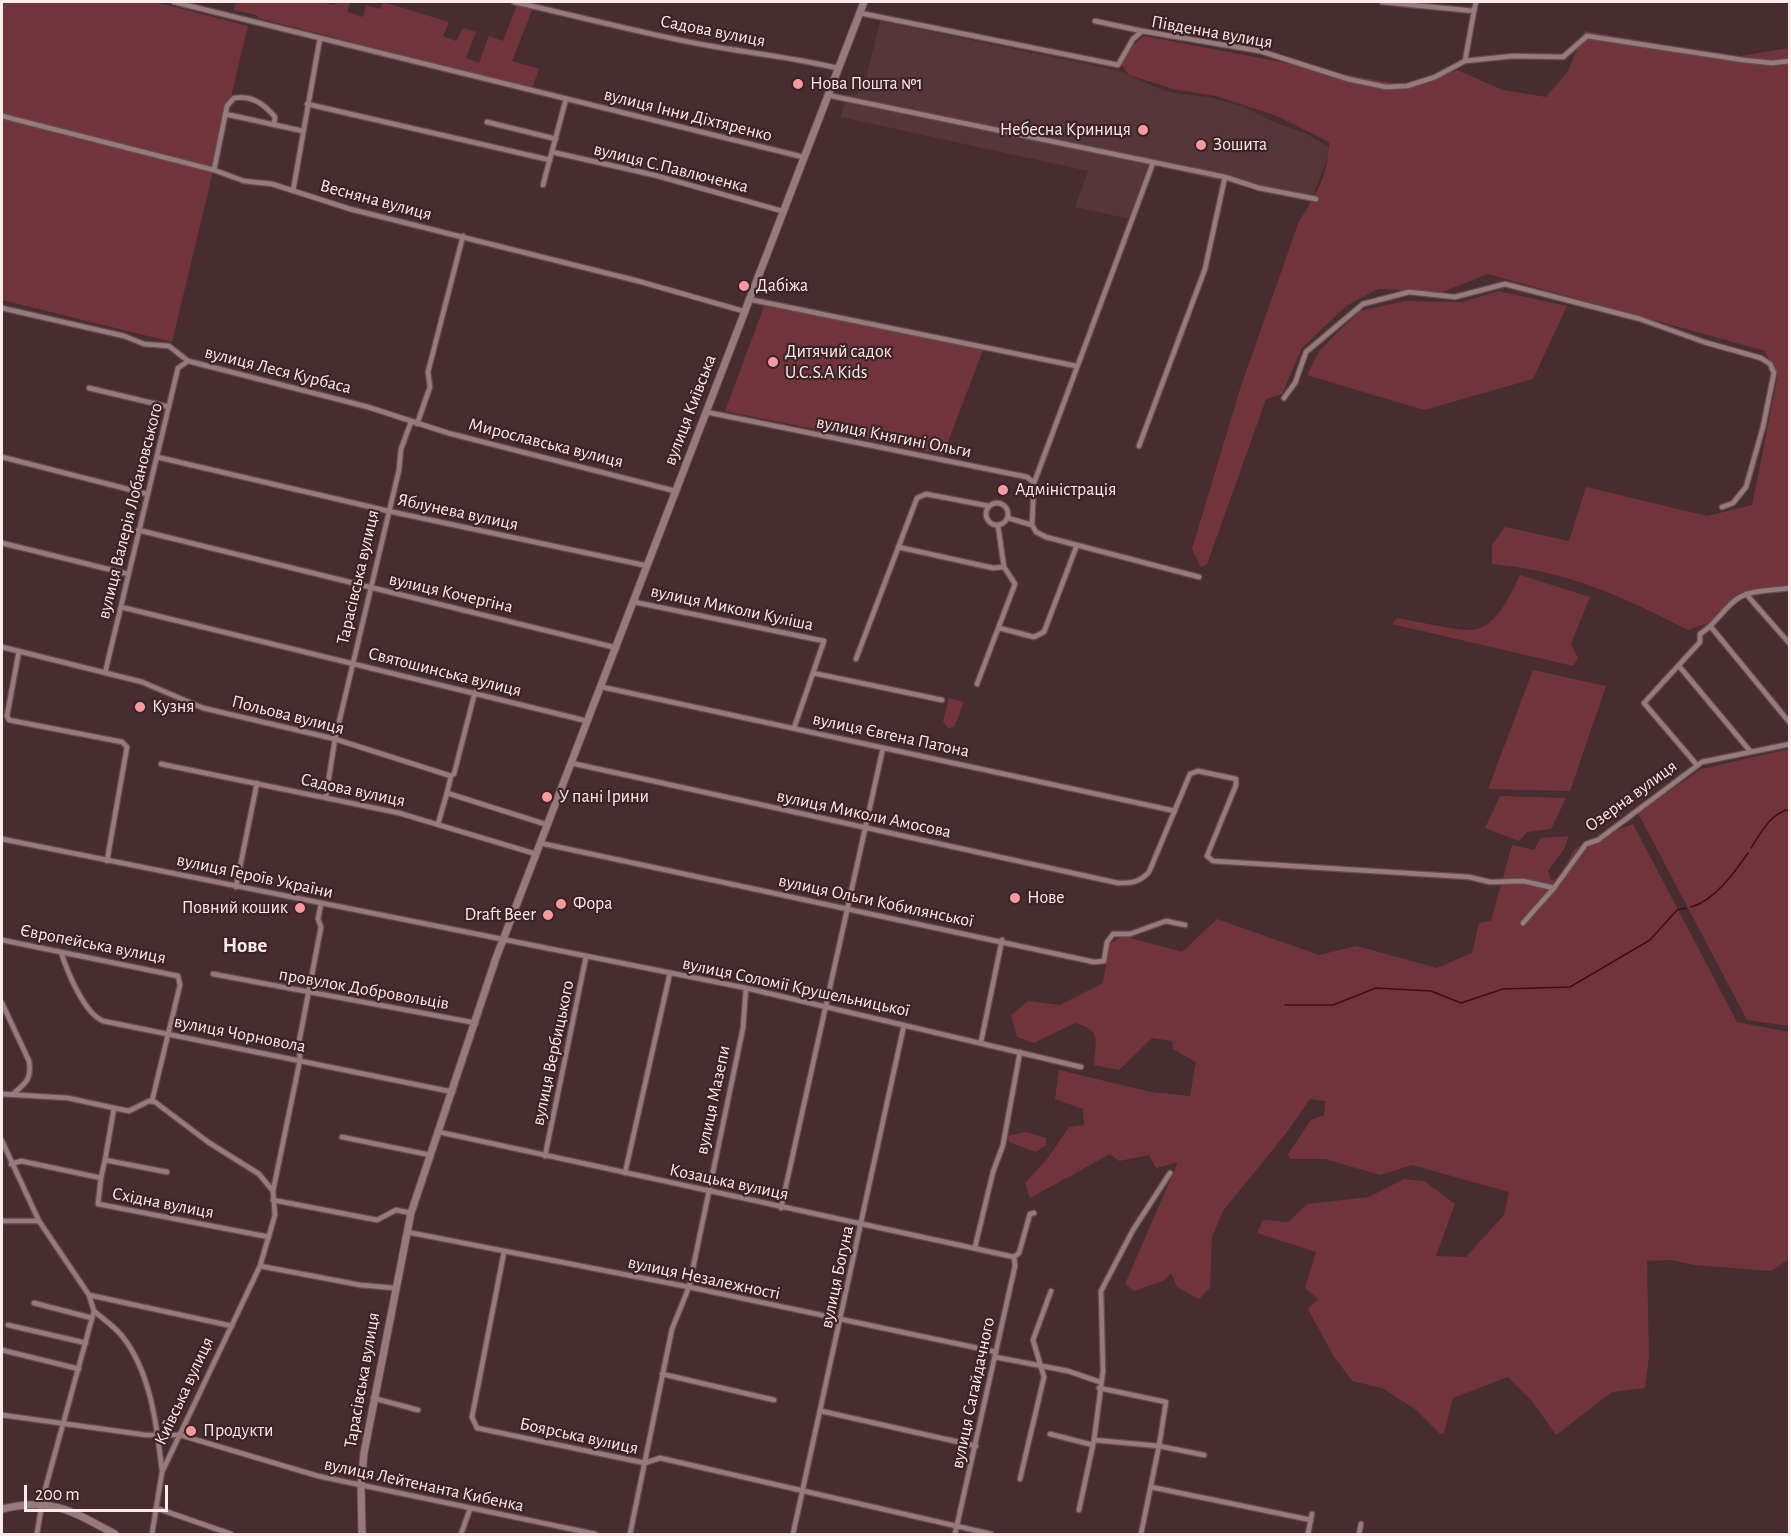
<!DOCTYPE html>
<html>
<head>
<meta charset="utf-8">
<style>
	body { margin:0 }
	#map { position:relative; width:1791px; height:1536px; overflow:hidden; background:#482d30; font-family:"Alegreya Sans",sans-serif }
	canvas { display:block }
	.frame { position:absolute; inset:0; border:3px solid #fdebec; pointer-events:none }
	.scale { position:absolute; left:24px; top:1485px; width:144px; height:27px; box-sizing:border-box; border:3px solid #fdebec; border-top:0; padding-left:8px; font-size:18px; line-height:21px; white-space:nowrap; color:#fdebec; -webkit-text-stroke:4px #3d2326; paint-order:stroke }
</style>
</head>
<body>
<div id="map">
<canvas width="1791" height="1536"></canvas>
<div class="frame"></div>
<div class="scale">200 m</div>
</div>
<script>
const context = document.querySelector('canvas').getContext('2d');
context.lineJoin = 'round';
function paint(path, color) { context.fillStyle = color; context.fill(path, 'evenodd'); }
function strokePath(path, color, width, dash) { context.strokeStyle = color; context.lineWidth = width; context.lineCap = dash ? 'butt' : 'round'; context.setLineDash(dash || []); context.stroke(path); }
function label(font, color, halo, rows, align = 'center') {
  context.font = font + ' "Alegreya Sans",sans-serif'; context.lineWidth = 4.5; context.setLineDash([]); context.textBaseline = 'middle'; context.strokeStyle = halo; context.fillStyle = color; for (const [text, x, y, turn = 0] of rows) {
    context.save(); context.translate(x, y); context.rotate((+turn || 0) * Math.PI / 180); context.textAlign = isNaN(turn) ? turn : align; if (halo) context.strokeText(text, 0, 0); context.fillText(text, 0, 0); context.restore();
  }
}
paint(new Path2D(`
	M 880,21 L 1120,71 L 1162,90 L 1180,94 L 1209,97 L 1242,106 L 1271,121 L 1305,133 L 1331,149 L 1313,196 L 1258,186 L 1255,189 L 1148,164 L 1130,219 L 1075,207 L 1088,171 L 841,117 L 846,95 L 857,95 L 858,89 L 863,91 Z`), '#563639');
paint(new Path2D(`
	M 2,2 L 155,2 L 248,26 L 172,342 L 2,300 Z
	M 236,2 L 321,2 L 334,5 L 336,2 L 350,2 L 347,12 L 363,17 L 366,5 L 380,9 L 383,2 L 449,22 L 443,36 L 456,41 L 463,28 L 476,32 L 466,58 L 479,63 L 489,36 L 503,41 L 517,5 L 533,8 L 512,61 L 539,69 L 532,88 L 258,18 L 256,15 L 234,10 Z
	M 1585,31 L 1735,57 L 1789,48 L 1789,589 L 1740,593 L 1713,621 L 1688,630 C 1621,596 1568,571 1492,564 L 1492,545 L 1505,527 L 1569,541 L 1586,487 L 1707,516 L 1752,505 L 1778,375 L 1765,351 L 1488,274 L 1442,292 L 1378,289 L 1346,306 L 1302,348 L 1282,394 L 1266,399 L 1207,564 L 1201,567 L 1192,549 L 1240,389 L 1299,221 C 1315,198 1330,171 1329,142 L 1277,116 L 1216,96 L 1173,89 L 1129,75 L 1121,64 L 1131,47 L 1144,36 L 1407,86 L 1428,82 L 1457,70 L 1503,90 L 1546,97 L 1568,71 Z
	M 1498,291 L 1567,306 L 1533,379 L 1424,410 L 1307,375 L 1319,351 L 1359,311 L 1405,301 L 1463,302 Z
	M 765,304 L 983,350 L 943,455 L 725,411 Z
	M 1520,575 L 1590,597 L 1571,644 L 1578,658 L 1573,666 L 1392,624 L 1397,618 C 1415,621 1456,631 1472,630 C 1496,628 1511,594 1520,575 Z
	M 1533,670 L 1606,686 L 1570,791 L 1488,789 Z
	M 949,698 L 964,702 L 954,727 L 948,728 L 943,721 Z
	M 1789,749 L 1790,749 L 1789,1026 L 1747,1020 L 1638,813 L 1701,769 Z
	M 1500,796 L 1566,798 L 1551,829 L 1527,832 L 1519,841 L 1485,828 Z
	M 1633,824 L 1737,1022 L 1789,1032 L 1789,1259 L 1771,1271 L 1695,1265 L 1671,1260 L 1647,1261 L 1649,1357 L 1645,1388 L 1612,1392 L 1556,1435 L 1532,1401 L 1508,1377 L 1453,1398 L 1444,1433 L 1440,1434 L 1415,1409 L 1382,1388 L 1352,1381 L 1333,1355 L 1308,1309 L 1318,1299 L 1305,1288 L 1316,1252 L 1257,1233 L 1263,1220 L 1288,1222 L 1307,1204 L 1369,1197 L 1404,1179 L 1424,1181 L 1455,1204 L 1436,1256 L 1466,1257 L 1504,1215 L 1509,1192 L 1412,1165 L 1380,1175 L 1325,1159 L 1290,1159 L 1288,1154 L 1311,1120 L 1324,1115 L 1325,1101 L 1310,1099 L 1287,1132 L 1223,1211 L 1212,1237 L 1210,1288 L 1199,1299 L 1177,1287 L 1171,1273 L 1163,1281 L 1134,1291 L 1125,1284 L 1178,1162 L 1156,1168 L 1149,1155 L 1119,1161 L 1110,1154 L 1030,1198 L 1025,1183 L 1048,1158 L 1069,1127 L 1084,1125 L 1083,1109 L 1055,1099 L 1059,1070 L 1151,1092 L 1190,1096 L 1196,1062 L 1173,1049 L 1172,1041 L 1152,1038 L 1119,1070 L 1094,1065 C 1095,1040 1103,1031 1075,1023 L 1034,1043 L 1017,1037 L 1011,1015 L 1028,1001 L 1060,1005 L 1103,983 L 1109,945 L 1123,936 L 1182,952 L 1217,919 L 1319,955 L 1357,946 L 1437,968 L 1472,953 L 1479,923 L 1491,921 L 1512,845 L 1534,850 L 1541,838 L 1569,836 L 1564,849 L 1548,871 L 1551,880 L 1560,879 L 1573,851 L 1584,843 Z
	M 1026,1132 L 1046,1138 L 1046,1145 L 1036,1152 L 1009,1142 L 1008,1136 Z`), '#71343c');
strokePath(new Path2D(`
	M 1751,848 C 1761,833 1769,814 1790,809
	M 1691,907 C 1714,901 1735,872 1748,853
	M 1285,1005 L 1333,1005 L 1376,988 L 1431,991 L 1461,1003 L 1503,989 L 1570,987 L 1650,940 L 1677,910 L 1686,908`), '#490918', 1.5);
const street = new Path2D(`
	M 174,2 L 803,157
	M 514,2 C 572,15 630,30 689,42 C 738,52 788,56 837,68
	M 1382,2 L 1474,11 L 1476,2
	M 860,13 L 1118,65 L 1133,39 L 1142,31 L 1260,51 L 1348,79 L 1386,87 L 1407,86 L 1435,77 L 1465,61 L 1513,56 L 1563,57 L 1587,36 L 1743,60 L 1772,63 L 1790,61
	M 1095,21 L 1142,31
	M 1465,61 L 1474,11
	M 827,95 L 1225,177 L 1259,188 L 1316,199
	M 307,104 L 550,160
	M 225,114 L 303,131
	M 2,116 L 214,170 L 244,181 L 272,184 L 350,209 L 638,281 L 743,311
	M 487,122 L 556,139
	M 552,152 L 654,175 L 782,211
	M 214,170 L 227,106 L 234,98 C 252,95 264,104 275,117 L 274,125
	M 543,185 L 566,99
	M 293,191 L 320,38
	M 748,299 L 1076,366
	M 2,308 L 124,336 L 144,344 L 169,346 L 188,361 L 368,407 L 448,433 L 675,491
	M 89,388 L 169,407
	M 1284,398 L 1295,383 L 1306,352 L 1363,304 L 1409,292 L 1455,297 L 1505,284 L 1640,319 L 1704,342 L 1761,358 L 1770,364 L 1774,373 L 1763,427 L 1746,487 L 1733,503 L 1722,507
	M 706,412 L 1027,477 L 1034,483 L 1032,525
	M 417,424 L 430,387 L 428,372 L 463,236
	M 1139,446 L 1205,269 L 1225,177
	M 2,457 L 147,494
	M 157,457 L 388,511 L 648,566
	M 1034,483 L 1153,163
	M986 514a11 11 0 1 1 22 0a11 11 0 1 1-22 0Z
	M 1008,518 L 1032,525 L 1036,532 L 1046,537 L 1199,577
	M 138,530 L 617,648
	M 2,543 L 128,574
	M 898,547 L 993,568 L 1004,567
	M 1746,594 L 1790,644
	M 634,602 L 824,641 L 794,728
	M 121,607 L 587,721
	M 1711,627 L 1790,723
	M 999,628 L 1034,637 L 1044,632 L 1077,545
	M 2,647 L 142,682 L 203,708 L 335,739 L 451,776 L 447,793 L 548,825
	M 19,651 L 7,716 L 9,720 L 122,742 L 127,747 L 107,861
	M 856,659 L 917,498 L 926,494 L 989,506
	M 1679,666 L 1750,751
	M 105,673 L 178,368 L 188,361
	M 813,673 L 942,700
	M 977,684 L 1015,584 L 1004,567 L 998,526
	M 602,687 L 1175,811
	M 571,763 L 1118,883 C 1131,883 1139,883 1149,872 L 1190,774 L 1198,771 L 1236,779 L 1236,785 L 1207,856 L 1213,861 L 1469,877 L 1490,882 L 1523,881 L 1554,888
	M 161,764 L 399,813 L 536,854
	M 1697,765 L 1644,703 L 1700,642 L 1700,634 C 1717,624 1728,600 1747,594 C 1760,590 1776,590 1790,588
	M 451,776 L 454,774 L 475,692
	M 326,796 L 335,739 L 399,470 L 401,449 L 411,422
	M 438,824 L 447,793
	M 2,839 L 746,988 L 1081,1067
	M 540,843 L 1094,962 L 1104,961 L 1107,942 L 1113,934 L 1130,934 L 1166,921 L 1185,925
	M 236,887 L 257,783
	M 1523,923 L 1554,888 L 1586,844 L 1598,840 L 1702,762 L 1790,744
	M 2,940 L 178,976 L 180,985 L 152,1101
	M 61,952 C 67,971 84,1013 103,1021 L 453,1092
	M 213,974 L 476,1023
	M 2,1003 L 29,1061 C 32,1079 26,1083 13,1094
	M 981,1042 L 1002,940
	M 2,1094 L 68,1098 L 114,1108
	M 439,1132 L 1014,1257
	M 342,1137 L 430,1155
	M 2,1141 L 39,1221 L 89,1295 L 94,1311 L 43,1497 L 37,1534
	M 545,1156 L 586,957
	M 11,1164 L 21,1161 L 101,1178 L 98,1204 L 269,1237
	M 167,1172 L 105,1160 L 114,1108 L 129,1111 L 149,1101 L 155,1102 L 208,1142 L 259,1174 L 273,1191
	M 625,1173 L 670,973
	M 101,1178 L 105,1160
	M 273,1200 L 377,1220 L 396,1210 L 411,1213
	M 781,1208 L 883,748
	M 2,1221 L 39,1221
	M 407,1232 L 689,1287 L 996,1352
	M 975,1247 L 993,1172 L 1003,1145 L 1020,1052
	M 504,1252 L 472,1417 L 477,1428 L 645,1463 L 660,1458 L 991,1534
	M 1014,1257 L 1019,1253 L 1030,1214 L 1034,1213
	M 260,1266 L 360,1285 L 394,1288
	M 89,1295 L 232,1326
	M 34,1303 L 92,1318
	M 94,1311 C 103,1319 114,1326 122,1336 C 151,1372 157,1427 162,1471
	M 8,1325 L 86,1343
	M 2,1350 L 79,1369
	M 995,1357 L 1068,1371 L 1100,1382
	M 662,1374 L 774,1400
	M 1099,1388 L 1166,1402 L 1159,1446 L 1204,1455
	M 373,1398 L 418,1410
	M 821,1411 L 976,1446
	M 2,1415 L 146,1435 L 180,1435 L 318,1476 L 595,1534
	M 1050,1434 L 1093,1445
	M 1094,1440 L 1159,1446 L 1141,1534
	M 1020,1479 L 1044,1377 L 1033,1340 L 1051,1291
	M 1151,1487 L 1311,1520
	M 156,1508 L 231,1534
	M 1079,1510 L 1094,1440 L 1103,1371 L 1101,1291 L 1133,1230 L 1170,1173
	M 152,1534 L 162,1472 L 260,1266 L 275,1215 L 273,1191 L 300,1060 L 299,1042 L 321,927 L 318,919 L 321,904
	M 461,1534 L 470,1509
	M 630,1534 L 672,1329 L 689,1287 L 743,1028 L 746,988
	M 793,1534 L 904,1025
	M 955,1534 L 1015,1266 L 1014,1257
	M 1308,1534 L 1312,1514
	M 1359,1534 L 1361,1524`);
const secondary = new Path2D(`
	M 2,1509 C 53,1497 71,1511 115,1534
	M 362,1534 L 361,1486 L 364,1453 L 411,1213 L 496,958 L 864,2`);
strokePath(street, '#634d4f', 7);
strokePath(secondary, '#634d4f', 9);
strokePath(street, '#98797c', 4.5);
strokePath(secondary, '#98797c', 7);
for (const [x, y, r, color] of [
	[798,84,6,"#f49aa3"],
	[1143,130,6,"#f49aa3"],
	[1201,145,6,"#f49aa3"],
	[744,286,6,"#f49aa3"],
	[773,362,6,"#f49aa3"],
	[1003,490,6,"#f49aa3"],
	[140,707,6,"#f49aa3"],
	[547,797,6,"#f49aa3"],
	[1015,898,6,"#f49aa3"],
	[561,904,6,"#f49aa3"],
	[300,908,6,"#f49aa3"],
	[548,915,6,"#f49aa3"],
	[191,1431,6,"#f49aa3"]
]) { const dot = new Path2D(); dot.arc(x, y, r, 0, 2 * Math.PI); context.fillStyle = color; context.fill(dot); strokePath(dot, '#3d2326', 2); }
label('18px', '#fdebec', '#3d2326', [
	["Садова вулиця",713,31,11],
	["Південна вулиця",1212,32,10],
	["вулиця Інни Діхтяренко",688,115,14],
	["вулиця С.Павлюченка",671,168,14],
	["Весняна вулиця",376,200,15],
	["вулиця Леся Курбаса",278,370,14],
	["вулиця Київська",690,410,-69],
	["вулиця Княгині Ольги",894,437,11],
	["Мирославська вулиця",546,443,14],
	["вулиця Валерія Лобановського",130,511,-76],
	["Яблунева вулиця",458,512,12],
	["Тарасівська вулиця",358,577,-77],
	["вулиця Кочергіна",451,593,13],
	["вулиця Миколи Куліша",732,608,12],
	["Святошинська вулиця",445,672,14],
	["Польова вулиця",288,715,14],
	["вулиця Євгена Патона",891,735,12],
	["Садова вулиця",353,790,12],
	["Озерна вулиця",1631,796,-36],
	["вулиця Миколи Амосова",864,814,12],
	["вулиця Героїв України",255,876,12],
	["вулиця Ольги Кобилянської",876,901,12],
	["Європейська вулиця",93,944,11],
	["вулиця Соломії Крушельницької",796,987,12],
	["провулок Добровольців",364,989,10],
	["вулиця Чорновола",240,1034,11],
	["вулиця Вербицького",553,1053,-78],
	["вулиця Мазепи",713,1100,-78],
	["Козацька вулиця",729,1182,12],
	["Східна вулиця",163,1203,11],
	["вулиця Богуна",837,1277,-78],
	["вулиця Незалежності",704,1278,12],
	["Тарасівська вулиця",362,1380,-80],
	["Київська вулиця",184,1391,-65],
	["вулиця Сагайдачного",973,1393,-78],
	["Боярська вулиця",579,1436,12],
	["вулиця Лейтенанта Кибенка",424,1485,12]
]);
label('18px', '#fdebec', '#3d2326', [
	["Нова Пошта №1",810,84],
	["Небесна Криниця",1131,130,"right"],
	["Зошита",1213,145],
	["Дабіжа",756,286],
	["Дитячий садок",785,352],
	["U.C.S.A Kids",785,373],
	["Адміністрація",1015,490],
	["Кузня",152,707],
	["У пані Ірини",559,797],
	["Нове",1027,898],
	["Фора",573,904],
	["Повний кошик",288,908,"right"],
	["Draft Beer",536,915,"right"],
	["Продукти",203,1431]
], 'left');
label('bold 21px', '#fdebec', '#3d2326', [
	["Нове",245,946]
]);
</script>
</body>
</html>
